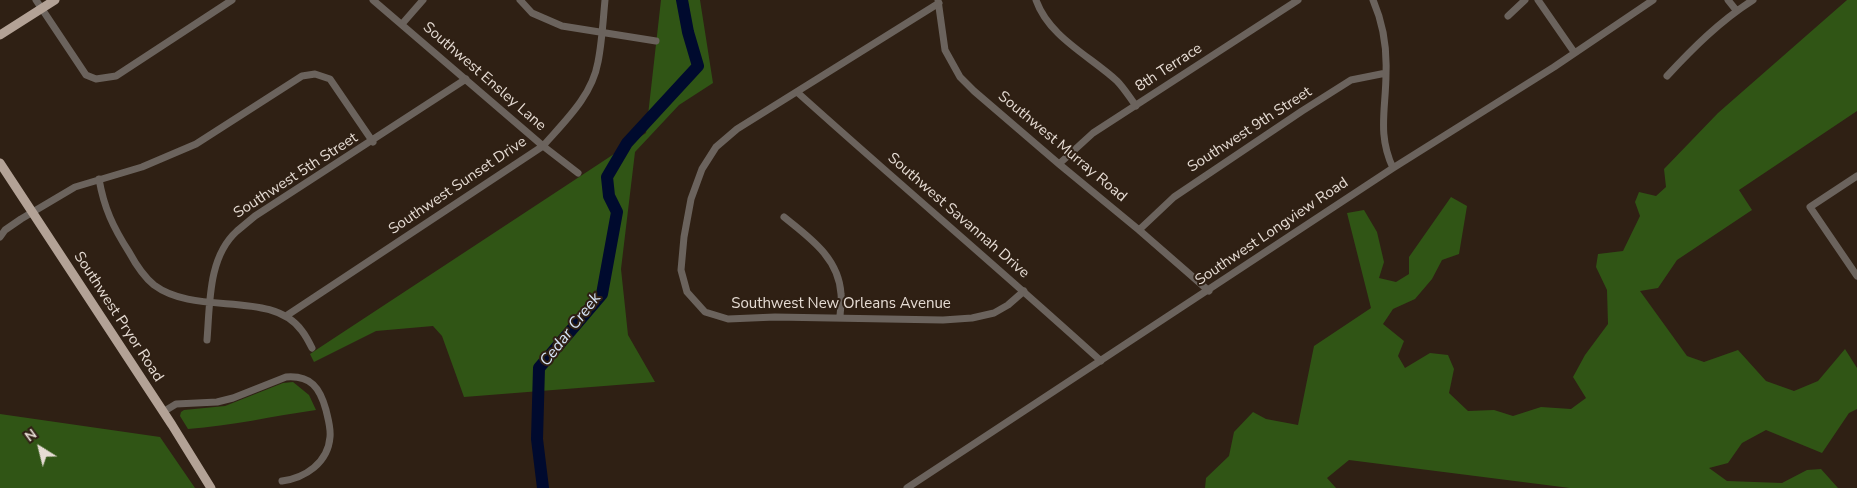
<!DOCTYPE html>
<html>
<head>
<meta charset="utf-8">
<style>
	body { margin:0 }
	#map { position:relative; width:1857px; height:488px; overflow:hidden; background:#2f2014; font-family:"Nunito Sans",sans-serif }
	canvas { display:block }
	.north { position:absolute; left:15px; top:423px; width:50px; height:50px; -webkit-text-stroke:4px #2f2014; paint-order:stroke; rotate:324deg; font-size:14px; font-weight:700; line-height:20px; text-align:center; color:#e6dcd4 }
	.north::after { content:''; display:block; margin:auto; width:18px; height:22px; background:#e6dcd4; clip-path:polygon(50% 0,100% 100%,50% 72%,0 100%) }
</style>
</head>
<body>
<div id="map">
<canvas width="1857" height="488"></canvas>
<div class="north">N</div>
</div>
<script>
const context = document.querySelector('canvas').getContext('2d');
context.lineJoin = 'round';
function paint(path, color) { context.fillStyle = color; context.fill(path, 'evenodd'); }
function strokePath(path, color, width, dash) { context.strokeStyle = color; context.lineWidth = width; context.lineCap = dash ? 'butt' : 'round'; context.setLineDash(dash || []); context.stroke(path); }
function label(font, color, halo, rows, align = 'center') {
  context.font = font + ' "Nunito Sans",sans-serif'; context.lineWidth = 4; context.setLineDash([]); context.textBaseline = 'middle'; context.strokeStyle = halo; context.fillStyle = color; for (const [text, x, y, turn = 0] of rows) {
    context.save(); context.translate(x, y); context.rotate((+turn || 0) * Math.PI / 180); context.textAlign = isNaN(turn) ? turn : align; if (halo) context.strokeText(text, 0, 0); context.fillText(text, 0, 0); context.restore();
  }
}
paint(new Path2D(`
	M 661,0 L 700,0 L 713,83 L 679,105 L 635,152 L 621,269 L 628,335 L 655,382 L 464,397 L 442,336 L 433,326 L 376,331 L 314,362 L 310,354 L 319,348 L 646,133 Z
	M 1847,0 L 1857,0 L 1857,111 L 1739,190 L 1752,210 L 1677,260 L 1658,288 L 1640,291 L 1687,356 L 1704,362 L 1738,350 L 1766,381 L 1794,391 L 1818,381 L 1845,349 L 1857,368 L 1857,409 L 1849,413 L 1822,453 L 1766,430 L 1742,443 L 1728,463 L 1709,468 L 1727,481 L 1782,483 L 1807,470 L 1821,469 L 1838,488 L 1570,488 L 1349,460 L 1327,478 L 1336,488 L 1205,488 L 1206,478 L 1229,456 L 1234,432 L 1253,412 L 1266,419 L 1298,425 L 1314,346 L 1371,308 L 1347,213 L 1364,210 L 1377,232 L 1384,262 L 1379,278 L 1396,282 L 1409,274 L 1409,257 L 1451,197 L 1467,206 L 1459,254 L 1442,260 L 1432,279 L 1415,299 L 1393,309 L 1383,324 L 1404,341 L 1398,356 L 1405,368 L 1430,353 L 1448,355 L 1454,369 L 1449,393 L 1468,411 L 1494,410 L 1513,416 L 1541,407 L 1571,409 L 1586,398 L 1573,377 L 1585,355 L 1608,324 L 1607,290 L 1596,267 L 1598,254 L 1623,251 L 1640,216 L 1635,202 L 1639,192 L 1656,196 L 1666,187 L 1664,169 L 1718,113 Z
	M 293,382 L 309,395 L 316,410 C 273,416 231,426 188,429 L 180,416 L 181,412 L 184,410 L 225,406 L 283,383 Z
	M 0,414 L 160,437 L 195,488 L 0,488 Z`), '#305515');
strokePath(new Path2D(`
	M 543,488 L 537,439 L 539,368 L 602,294 L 617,212 L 609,196 L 607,177 L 627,143 L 698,66 L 688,32 L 682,0`), '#000a2e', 12);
strokePath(new Path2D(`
	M 36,0 L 86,75 L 96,79 L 116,76 L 232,0
	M 373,0 L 543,146 L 578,173
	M 520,0 L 532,13 L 562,26 L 656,41
	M 938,0 L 945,50 L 960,77 L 974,91 L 1059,164 L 1139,230 L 1209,291
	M 1036,0 C 1049,37 1090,56 1117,81 C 1124,88 1130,98 1136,106
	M 1373,0 C 1383,23 1387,48 1386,73 C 1386,109 1377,134 1393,168
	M 1538,0 L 1574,52
	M 1728,0 L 1736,10
	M 939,3 L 737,129 L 716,147 L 702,169 L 691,199 L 684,237 L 681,270 L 687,292 L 705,312 L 728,319 L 775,317 L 943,320 L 972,318 L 994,313 L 1008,305 L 1024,291
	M 1508,16 L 1525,0
	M 402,24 L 423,0
	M 1667,76 C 1693,48 1720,21 1753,0
	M 797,92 C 898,183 1001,270 1101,361
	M 1059,164 L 1093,133 L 1298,0
	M 1857,176 L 1810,207 L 1857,276
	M 99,179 C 104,208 113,227 129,252 C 135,263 144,277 154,285 C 197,317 272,289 302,331 C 306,336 309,342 312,348
	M 784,217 C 810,238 839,258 841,294 C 842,302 840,310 840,318
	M 1139,230 L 1174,197 L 1302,111 L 1351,80 L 1386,73
	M 0,237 L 5,230 L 21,219 L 75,187 L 142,167 L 196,144 L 302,76 L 315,74 L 330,79 L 373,142
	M 286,316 L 543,146 C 565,121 592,96 598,62 C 602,42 603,21 605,0
	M 207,340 C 210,303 208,257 237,231 C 243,226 249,221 255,216 L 466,79
	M 163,412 L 176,404 L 217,402 L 233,398 L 286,377 C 311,375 320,388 326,410 C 328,419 331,428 330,437 C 328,463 305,478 282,481
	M 907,488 L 1393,168 L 1554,67 L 1653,0`), '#6b635d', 7);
strokePath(new Path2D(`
	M 0,35 L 55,0
	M 0,163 L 172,425 L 211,488`), '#b3a296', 9);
label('15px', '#e6dcd4', '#2f2014', [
	["8th Terrace",1169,68,-33],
	["Southwest Ensley Lane",484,77,41],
	["Southwest 9th Street",1250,130,-33],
	["Southwest Murray Road",1062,147,40],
	["Southwest 5th Street",296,176,-33],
	["Southwest Sunset Drive",458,186,-34],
	["Southwest Savannah Drive",958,216,41],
	["Southwest Longview Road",1272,232,-34],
	["Southwest New Orleans Avenue",841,304],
	["Southwest Pryor Road",118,317,57]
]);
label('italic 16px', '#d5e3f7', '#2f2014', [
	["Cedar Creek",571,330,-52]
]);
</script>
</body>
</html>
